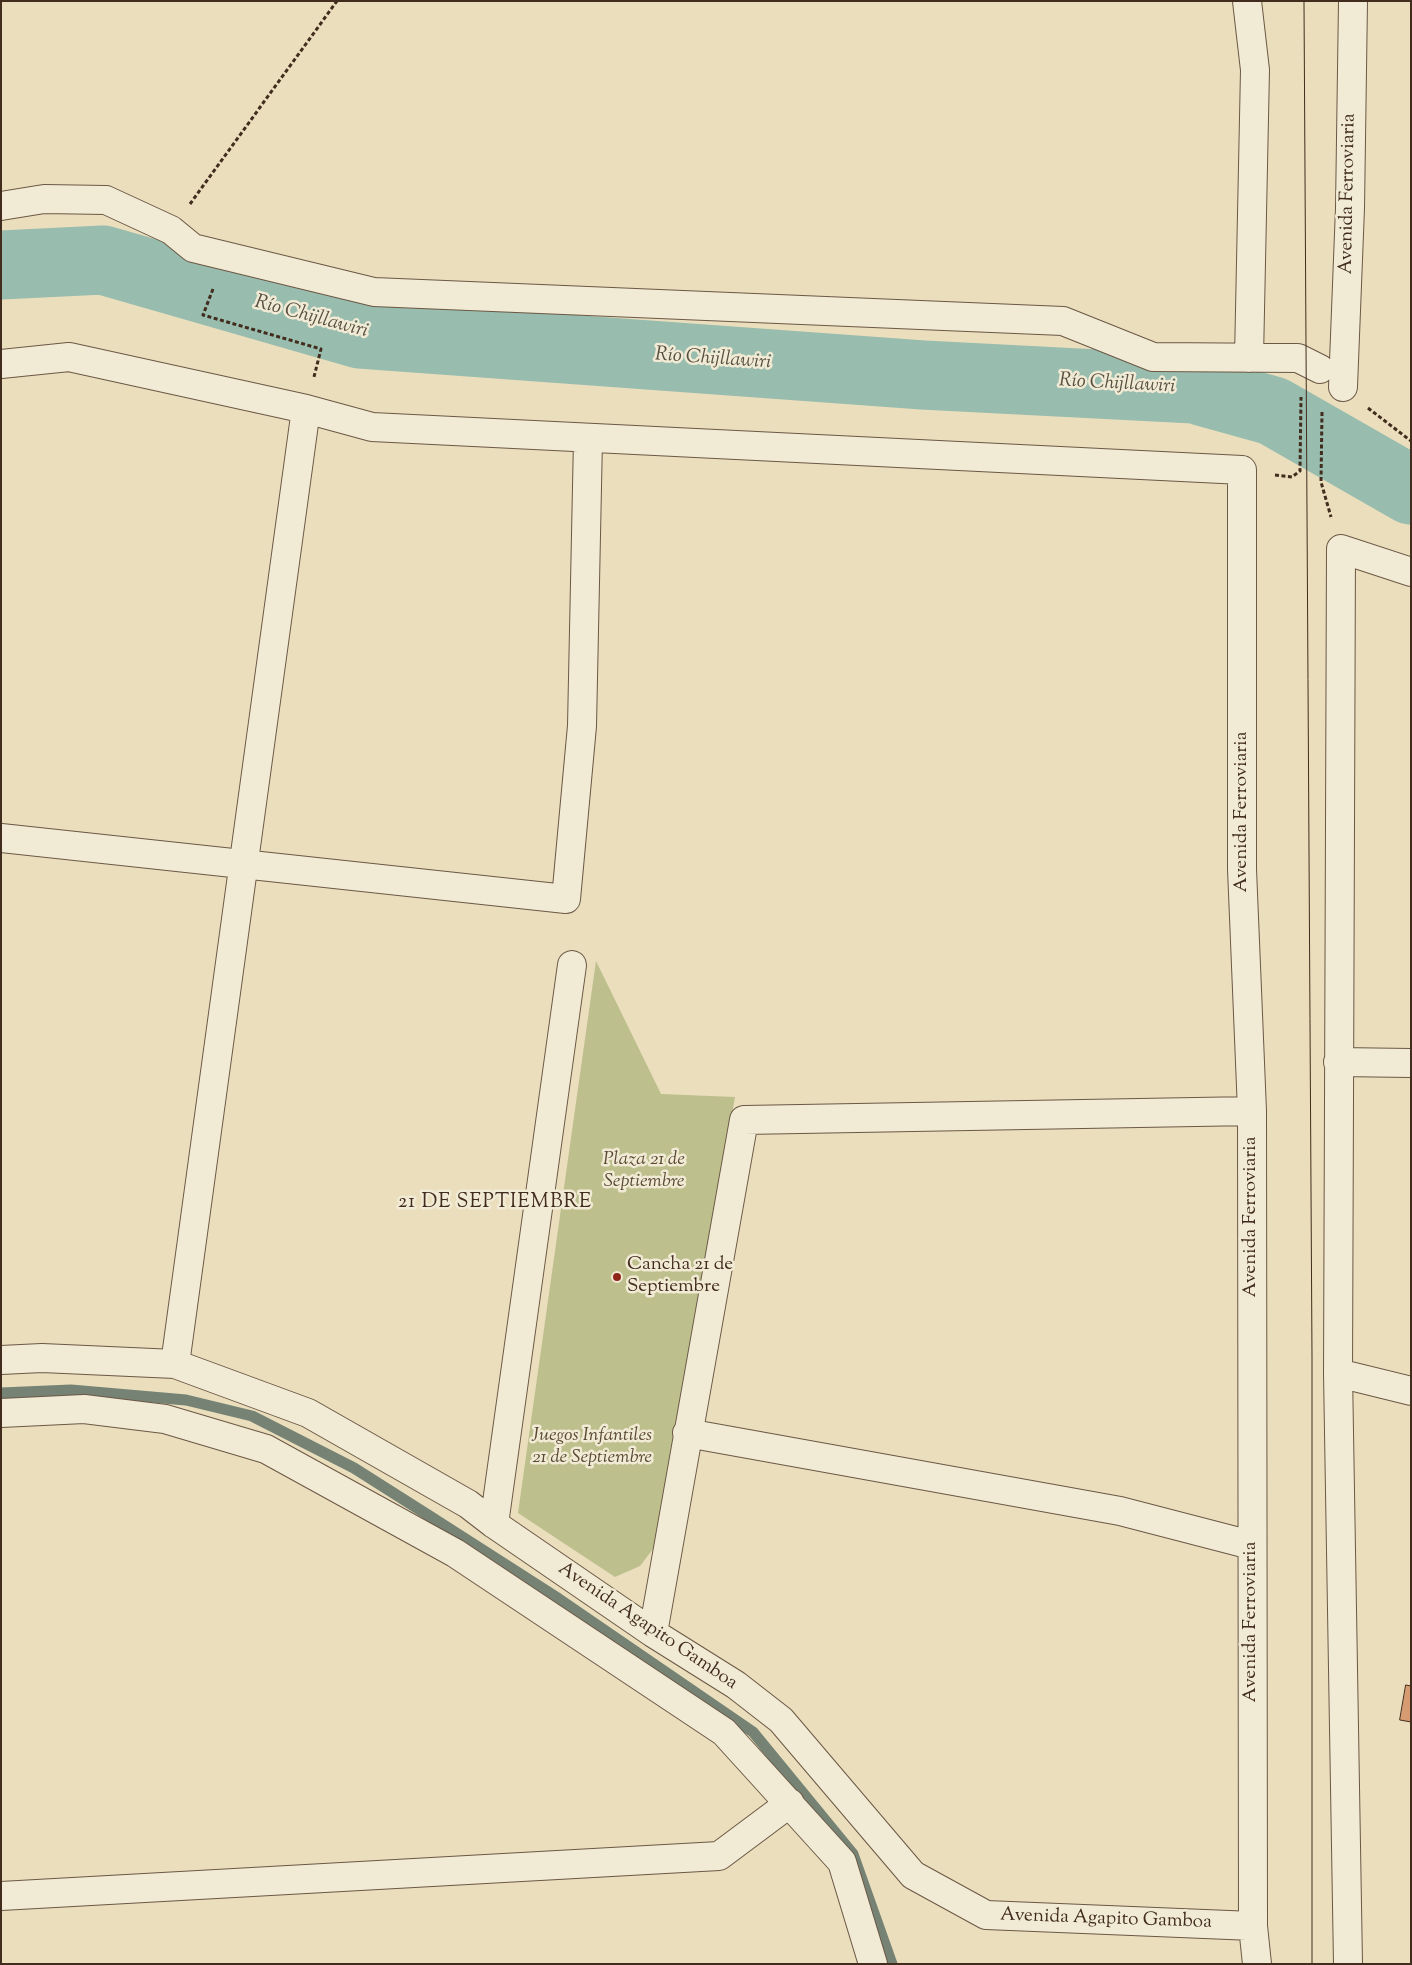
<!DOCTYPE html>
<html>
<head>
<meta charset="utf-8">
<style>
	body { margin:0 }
	#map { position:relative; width:1412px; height:1965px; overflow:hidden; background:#eadebd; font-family:"Sorts Mill Goudy",serif }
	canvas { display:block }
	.frame { position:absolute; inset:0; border:2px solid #412c1d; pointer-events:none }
</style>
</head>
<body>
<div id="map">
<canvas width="1412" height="1965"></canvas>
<div class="frame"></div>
</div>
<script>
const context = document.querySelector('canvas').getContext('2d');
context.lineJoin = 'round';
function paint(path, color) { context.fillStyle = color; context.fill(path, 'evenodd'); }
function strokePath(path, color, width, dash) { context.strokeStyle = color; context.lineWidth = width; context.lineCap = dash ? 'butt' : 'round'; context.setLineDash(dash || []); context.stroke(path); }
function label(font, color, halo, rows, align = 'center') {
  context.font = font + ' "Sorts Mill Goudy",serif'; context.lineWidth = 5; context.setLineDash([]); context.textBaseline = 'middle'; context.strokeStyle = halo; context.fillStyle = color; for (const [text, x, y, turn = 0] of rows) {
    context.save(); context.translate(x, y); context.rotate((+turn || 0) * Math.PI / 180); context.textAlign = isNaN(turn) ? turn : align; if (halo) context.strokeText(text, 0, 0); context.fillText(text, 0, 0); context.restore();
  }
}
paint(new Path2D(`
	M 596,961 L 661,1094 L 735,1097 L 656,1545 L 640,1566 L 615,1577 L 518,1513 Z`), '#bdbf8d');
strokePath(new Path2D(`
	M 1,1393 L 71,1390 L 186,1400 L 252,1416 L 354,1468 L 428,1515 L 559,1599 L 753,1732 L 853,1854 L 892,1964`), '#758274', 11);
strokePath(new Path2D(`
	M 1,265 L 103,260 L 360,334 L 923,375 L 1194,389 L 1273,411 L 1411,490`), '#98bcae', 69);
const building = new Path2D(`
	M 1406,1685 L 1411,1686 L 1411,1722 L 1400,1720 Z`);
paint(building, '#d79b72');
strokePath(building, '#412c1d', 1);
const minor = new Path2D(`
	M 1247,1 L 1255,70 L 1249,358
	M 1,206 L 44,199 L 106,200 L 171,230 L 193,248 L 374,292 L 1063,321 L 1153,357 L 1298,358 L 1320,369
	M 1,364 L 69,357 L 306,409 L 372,427 L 1242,470 L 1242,869 L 1252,1111 L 1253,1926 L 1257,1964
	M 1343,387 L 1350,208 L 1353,1
	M 1,838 L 566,899 L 582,726 L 588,439
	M 1338,1062 L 1411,1063
	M 1,1360 L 42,1358 L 175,1364 L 308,1413 L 468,1504 L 494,1524 L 653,1633 L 736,1685 L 781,1720 L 913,1875 L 986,1915 L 1253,1926
	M 175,1364 L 306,409
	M 1338,1373 L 1411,1391
	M 1,1413 L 84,1409 L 165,1419 L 266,1449 L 455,1553 L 724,1732 L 842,1862 L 873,1964
	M 687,1433 L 1120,1511 L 1251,1545
	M 494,1524 L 572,965
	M 653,1633 L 744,1120 L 1252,1111
	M 1,1896 L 719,1856 L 790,1803
	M 1348,1964 L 1338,1373 L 1341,549 L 1411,572`);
strokePath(minor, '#6b5845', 30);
strokePath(new Path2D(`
	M 190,204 L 337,1
	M 213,289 L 203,315 L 321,349 L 314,377
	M 1368,408 L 1411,441
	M 1322,412 L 1321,482 L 1331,517
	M 1275,475 L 1292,477 L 1300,471 L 1301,397`), '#412c1d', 3, [4, 2.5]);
strokePath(minor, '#f1ead4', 28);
strokePath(new Path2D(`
	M 1304,1 L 1312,1358 L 1312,1964`), '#412c1d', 1);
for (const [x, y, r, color] of [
	[617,1277,5,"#8f2418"]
]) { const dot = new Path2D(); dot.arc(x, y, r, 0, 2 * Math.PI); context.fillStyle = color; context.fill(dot); strokePath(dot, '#f1ead4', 2); }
label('19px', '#412c1d', '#f1ead4', [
	["Avenida Ferroviaria",1349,194,-89],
	["Avenida Ferroviaria",1243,812,-90],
	["Avenida Ferroviaria",1252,1217,-90],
	["Avenida Ferroviaria",1252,1622,-90],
	["Avenida Agapito Gamboa",647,1627,34],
	["Avenida Agapito Gamboa",1106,1920,2]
]);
label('italic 19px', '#5a4933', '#f1ead4', [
	["Plaza 21 de",644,1161],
	["Septiembre",644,1183],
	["Juegos Infantiles",592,1437],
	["21 de Septiembre",592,1459]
]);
label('19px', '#412c1d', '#f1ead4', [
	["Cancha 21 de",627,1266],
	["Septiembre",627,1288]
], 'left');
label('italic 20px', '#575041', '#f1ead4', [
	["Río Chijllawiri",311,318,15],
	["Río Chijllawiri",713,360,4],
	["Río Chijllawiri",1117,385,3]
]);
context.letterSpacing = '1px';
label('20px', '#412c1d', '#f1ead4', [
	["21 DE SEPTIEMBRE",495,1204]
]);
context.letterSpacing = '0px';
</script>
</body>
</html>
